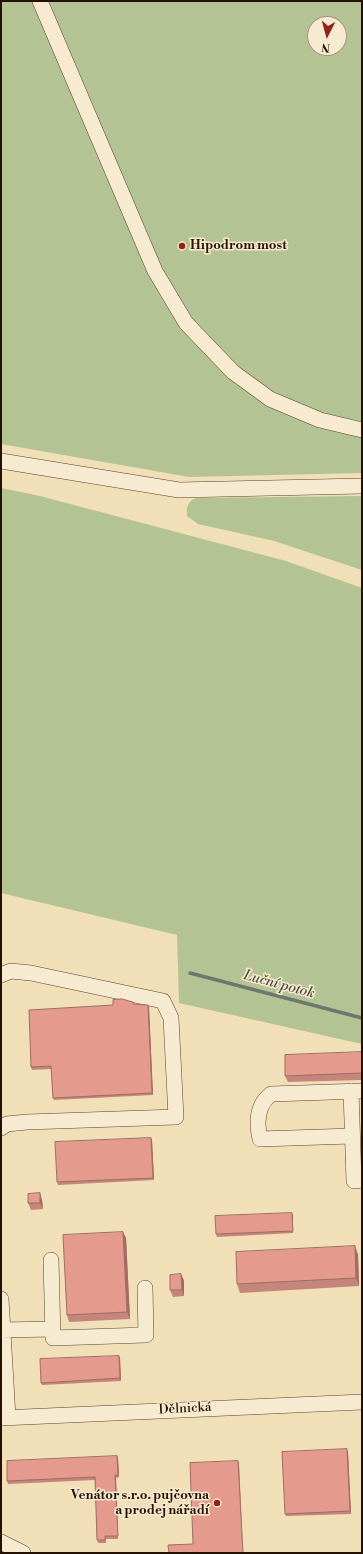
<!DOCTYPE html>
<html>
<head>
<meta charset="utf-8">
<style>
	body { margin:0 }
	#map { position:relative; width:363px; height:1554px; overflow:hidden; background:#f1dfb7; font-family:"Libre Bodoni",serif }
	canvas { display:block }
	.frame { position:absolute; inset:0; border:2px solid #261000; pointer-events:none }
	.north { position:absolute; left:307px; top:16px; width:40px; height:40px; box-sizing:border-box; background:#f6ead0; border:1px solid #a3937d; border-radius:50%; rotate:186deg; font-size:11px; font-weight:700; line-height:16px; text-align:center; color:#261000 }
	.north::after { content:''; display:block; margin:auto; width:14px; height:18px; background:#8f2418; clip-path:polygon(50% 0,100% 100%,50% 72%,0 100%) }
</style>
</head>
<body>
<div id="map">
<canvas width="363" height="1554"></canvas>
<div class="frame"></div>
<div class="north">N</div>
</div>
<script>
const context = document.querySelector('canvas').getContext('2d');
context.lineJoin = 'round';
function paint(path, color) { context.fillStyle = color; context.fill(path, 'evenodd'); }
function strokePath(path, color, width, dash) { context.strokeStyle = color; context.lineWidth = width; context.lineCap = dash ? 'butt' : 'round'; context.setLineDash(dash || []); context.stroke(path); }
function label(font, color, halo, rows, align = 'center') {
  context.font = font + ' "Libre Bodoni",serif'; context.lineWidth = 3; context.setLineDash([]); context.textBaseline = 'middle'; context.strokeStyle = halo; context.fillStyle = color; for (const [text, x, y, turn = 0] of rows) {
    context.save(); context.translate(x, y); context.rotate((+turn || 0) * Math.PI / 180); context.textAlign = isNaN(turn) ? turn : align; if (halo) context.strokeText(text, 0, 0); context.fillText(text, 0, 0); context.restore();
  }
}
paint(new Path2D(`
	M 1,1 L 362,1 L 362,473 L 189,477 L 1,444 ZM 315,24 L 339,24 L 339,48 L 315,48 Z
	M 1,488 L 40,496 L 286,561 L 362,588 L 362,1044 L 179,1003 L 177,935 L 1,893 Z
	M 362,496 L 362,570 L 274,541 L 198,524 L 187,516 C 186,508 188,500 197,498 Z`), '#b4c393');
strokePath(new Path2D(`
	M 190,973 L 362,1018`), '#6d776d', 3.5);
const minor = new Path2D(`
	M 40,1 L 155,271 L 186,323 L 233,372 L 270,399 L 320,420 L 362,430
	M 1,461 L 179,490 L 362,486
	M 1,975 L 11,971 L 31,973 L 163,1001 L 171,1018 L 176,1117 L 27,1122 L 7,1124 L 1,1128
	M 351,1091 L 354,1181 L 362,1180
	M 352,1136 L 260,1139 C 256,1122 257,1105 271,1094 L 362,1091
	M 51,1260 L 53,1338 L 146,1335 L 145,1288
	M 1,1299 L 8,1417
	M 2,1330 L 53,1329
	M 1,1418 L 362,1402
	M 1,1542 L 23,1553`);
strokePath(minor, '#59442e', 16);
strokePath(minor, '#f6ead0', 15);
paint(new Path2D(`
	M 134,1004 L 149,1007 L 153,1095 L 54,1100 L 53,1098 L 51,1069 L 32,1070 L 31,1067 Z
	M 362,1052 L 362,1080 L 288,1082 L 285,1076 Z
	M 152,1140 L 154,1180 L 58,1185 L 57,1182 Z
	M 42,1200 L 43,1209 L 31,1210 L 28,1203 Z
	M 293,1215 L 293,1233 L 217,1237 L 216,1234 Z
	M 123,1232 L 126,1238 L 130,1319 L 69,1322 L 67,1315 Z
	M 355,1246 L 358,1255 L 359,1286 L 240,1293 L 237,1284 Z
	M 181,1274 L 184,1281 L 184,1296 L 173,1297 L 170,1290 Z
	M 119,1356 L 120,1358 L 121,1381 L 42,1385 L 41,1383 Z
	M 348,1452 L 351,1514 L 286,1516 L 285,1514 Z
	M 117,1456 L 118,1458 L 119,1477 L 116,1478 L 118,1539 L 106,1539 L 106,1543 L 98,1543 L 97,1540 L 95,1480 L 8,1484 L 7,1481 Z`), '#c4857a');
paint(new Path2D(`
	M 148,1005 L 149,1007 L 153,1095 L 152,1093 Z
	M 151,1138 L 152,1140 L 154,1180 L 153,1178 Z
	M 40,1193 L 42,1200 L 43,1209 L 40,1203 Z
	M 292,1213 L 293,1215 L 293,1233 L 293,1231 Z
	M 123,1232 L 126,1238 L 130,1319 L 127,1312 Z
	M 355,1246 L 358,1255 L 359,1286 L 356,1278 Z
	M 181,1274 L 184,1281 L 184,1296 L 182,1290 Z
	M 119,1356 L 120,1358 L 121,1381 L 120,1378 Z
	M 347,1449 L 348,1452 L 351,1514 L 350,1511 Z
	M 117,1456 L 118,1458 L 119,1477 L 118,1475 Z
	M 238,1461 L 239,1463 L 243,1553 Z
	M 115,1475 L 116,1478 L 118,1539 L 118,1536 Z`), '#a06c63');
const building = new Path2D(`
	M 122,999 L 133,1002 L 133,1004 L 148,1005 L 152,1093 L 53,1098 L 51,1066 L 31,1067 L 29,1010 L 113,1005 L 113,1000 Z
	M 362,1052 L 362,1073 L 285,1076 L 285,1055 Z
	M 151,1138 L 153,1178 L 57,1182 L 55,1142 Z
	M 40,1193 L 40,1203 L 28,1203 L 28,1194 Z
	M 292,1213 L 293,1231 L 216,1234 L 215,1216 Z
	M 123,1232 L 127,1312 L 67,1315 L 63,1235 Z
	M 355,1246 L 356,1278 L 237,1284 L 236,1252 Z
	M 181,1274 L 182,1290 L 170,1290 L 170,1275 Z
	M 119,1356 L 120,1378 L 41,1383 L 40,1359 Z
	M 347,1449 L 350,1511 L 285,1514 L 282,1452 Z
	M 117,1456 L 118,1475 L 115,1475 L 118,1536 L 105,1536 L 105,1540 L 97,1540 L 95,1477 L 7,1481 L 7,1461 Z
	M 238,1461 L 243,1553 L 169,1553 L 168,1545 L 193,1544 L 190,1463 Z`);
paint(building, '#e49b8e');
strokePath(building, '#a06c63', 1);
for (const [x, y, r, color] of [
	[182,246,4,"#8f2418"],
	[217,1503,4,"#8f2418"]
]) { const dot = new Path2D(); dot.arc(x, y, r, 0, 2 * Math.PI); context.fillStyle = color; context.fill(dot); strokePath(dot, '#f6ead0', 1.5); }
label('bold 13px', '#261000', '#f6ead0', [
	["Hipodrom most",190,246],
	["Venátor s.r.o. pujčovna",209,1496,"right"],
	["a prodej nářadí",209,1511,"right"]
], 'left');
label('13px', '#261000', '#f6ead0', [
	["Dělnická",185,1409,-3]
]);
label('italic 14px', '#4f4c3f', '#f6ead0', [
	["Luční potok",279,985,15]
]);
</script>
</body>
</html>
